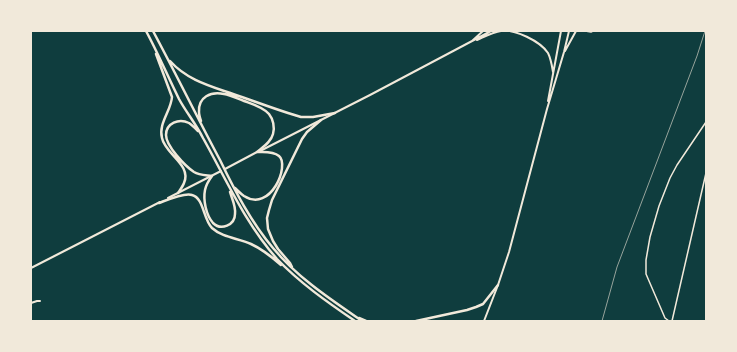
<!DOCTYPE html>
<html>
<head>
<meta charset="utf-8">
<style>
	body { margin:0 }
	#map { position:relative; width:737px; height:352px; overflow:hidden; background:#0f3d3e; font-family:"Roboto Condensed",sans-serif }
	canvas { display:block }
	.frame { position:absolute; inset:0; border:32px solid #f1e9da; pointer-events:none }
</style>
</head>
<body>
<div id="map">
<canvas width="737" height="352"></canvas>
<div class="frame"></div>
</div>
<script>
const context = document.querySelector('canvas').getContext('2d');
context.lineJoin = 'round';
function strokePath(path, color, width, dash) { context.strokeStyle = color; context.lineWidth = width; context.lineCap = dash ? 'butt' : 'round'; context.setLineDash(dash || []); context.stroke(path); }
strokePath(new Path2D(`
	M 585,31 L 591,32 L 593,31
	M 669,321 L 665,318 L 646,274 L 646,260 L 650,237 L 659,206 L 670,178 L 677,165 L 706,122
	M 672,321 L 706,173`), '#f1e9da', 1.5);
strokePath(new Path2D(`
	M 31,303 L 37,301 L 40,301`), '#f1e9da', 2);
strokePath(new Path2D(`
	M 477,40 C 484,37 493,32 501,31 C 515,29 540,41 548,53 C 551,59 552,66 553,72
	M 472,41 L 483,31
	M 565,51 L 576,31
	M 548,101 L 561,31
	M 260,151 L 370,95 L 491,31
	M 484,321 L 498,285 L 509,252 L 547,109 L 564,52 L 569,31`), '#f1e9da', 2);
strokePath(new Path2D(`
	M 225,169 L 257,152
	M 168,198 L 221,171
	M 31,268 L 160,202`), '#f1e9da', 2);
strokePath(new Path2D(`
	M 146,31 C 158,53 168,77 179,99 C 186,112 196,124 203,138 C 226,179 245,223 277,259 C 300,283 327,302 355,321
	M 153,31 C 176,74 197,117 220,160 C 235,191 251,222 273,248 C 298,278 330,299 362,321
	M 156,54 L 172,97 C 171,111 158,124 162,138 C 165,154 192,165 184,183 C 183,186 180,190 178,193
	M 170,61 C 187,80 210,86 233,94 C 251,100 269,107 288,113 L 301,117 L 313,117 L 335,113
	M 201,121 C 200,118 199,115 199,112 C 198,97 211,91 224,94 C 231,95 238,99 244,101 C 252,104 263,107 269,114 C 273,119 275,127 273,134 C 271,142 263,147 257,152
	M 198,131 C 195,128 192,125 189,123 C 179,118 166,123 166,135 C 166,146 185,166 194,172 C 199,175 205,175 212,176 C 209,180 206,185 205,190 C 203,200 206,215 213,223 C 221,231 235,225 235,214 C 236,206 232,199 230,192
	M 235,188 C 238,191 241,194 244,196 C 271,213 290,165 279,156 C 273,151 264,152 258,152
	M 159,203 C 167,200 185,192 192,195 C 204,198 203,219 212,228 C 223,238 238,238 251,244 C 262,249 272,257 281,265
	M 292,267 L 290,263 L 278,249 L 273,241 L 268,229 L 267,218 L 269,210 L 272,200 L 302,139 L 307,132 L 321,120
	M 359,318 L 366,321
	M 416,321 L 467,310 L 476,307 L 483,304 L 498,285`), '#f1e9da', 2.5);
strokePath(new Path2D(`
	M 602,321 L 617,267 L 697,56 L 705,31`), '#97a49c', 1);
</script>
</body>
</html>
